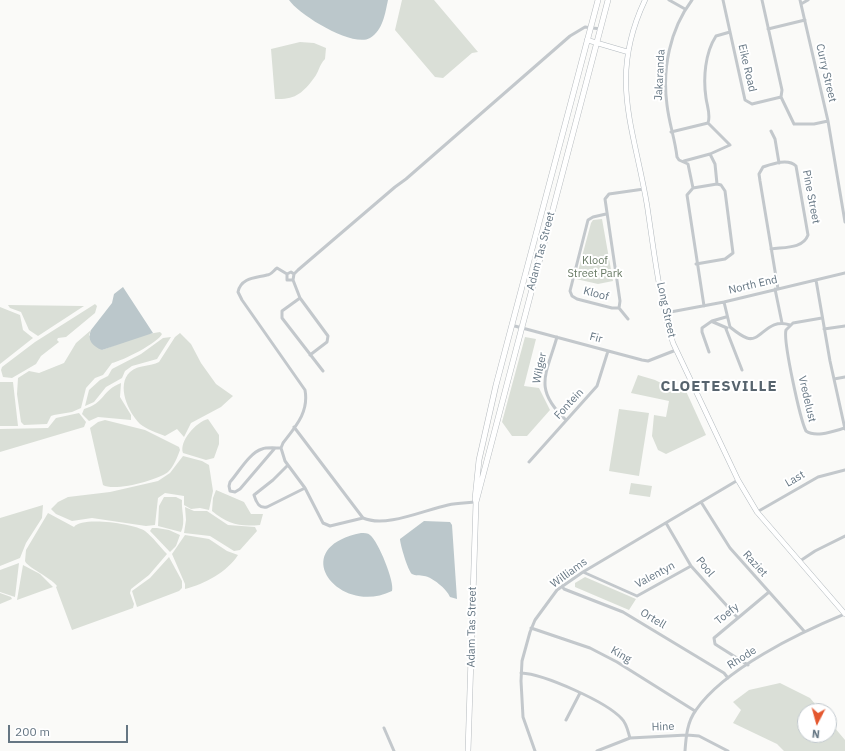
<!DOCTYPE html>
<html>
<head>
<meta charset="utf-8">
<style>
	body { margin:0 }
	#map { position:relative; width:845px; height:751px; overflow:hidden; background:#fafaf8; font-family:"IBM Plex Sans",sans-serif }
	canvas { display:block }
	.north { position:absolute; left:797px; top:703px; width:40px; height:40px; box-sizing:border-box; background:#fff; border:1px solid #c1c8cd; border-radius:50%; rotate:186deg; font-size:11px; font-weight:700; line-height:16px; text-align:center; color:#657683 }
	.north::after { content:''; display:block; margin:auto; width:14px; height:18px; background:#e4572e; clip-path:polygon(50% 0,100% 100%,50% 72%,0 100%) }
	.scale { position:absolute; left:8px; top:725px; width:120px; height:18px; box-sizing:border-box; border:2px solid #657683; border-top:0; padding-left:5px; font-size:12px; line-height:14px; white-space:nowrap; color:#657683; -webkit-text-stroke:3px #fff; paint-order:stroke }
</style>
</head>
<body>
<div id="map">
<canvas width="845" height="751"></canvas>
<div class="north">N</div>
<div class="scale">200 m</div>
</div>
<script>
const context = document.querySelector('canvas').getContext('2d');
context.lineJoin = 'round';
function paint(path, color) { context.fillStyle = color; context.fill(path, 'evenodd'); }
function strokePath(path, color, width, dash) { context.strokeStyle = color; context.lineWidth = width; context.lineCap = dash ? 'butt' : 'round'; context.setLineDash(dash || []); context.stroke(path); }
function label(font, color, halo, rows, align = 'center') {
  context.font = font + ' "IBM Plex Sans",sans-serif'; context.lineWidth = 4; context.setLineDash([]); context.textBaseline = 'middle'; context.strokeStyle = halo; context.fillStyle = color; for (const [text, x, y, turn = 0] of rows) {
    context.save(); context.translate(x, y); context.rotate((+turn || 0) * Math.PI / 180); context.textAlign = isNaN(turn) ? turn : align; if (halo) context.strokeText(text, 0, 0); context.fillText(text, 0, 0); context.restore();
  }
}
paint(new Path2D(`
	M 402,0 L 434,0 L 478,52 L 472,53 L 443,78 L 435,77 L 395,30 Z
	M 300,42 L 314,43 L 326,48 L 325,59 C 319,65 319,72 314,78 C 303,93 295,100 275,99 L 271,49 Z
	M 602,219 L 613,281 L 598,284 L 576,279 L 591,223 L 593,220 Z
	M 95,304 L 97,306 L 95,313 L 66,337 L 58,338 L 57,340 L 59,342 L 41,356 L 36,364 L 12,378 L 3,377 L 1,370 L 2,367 L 35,342 Z
	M 8,305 L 83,306 L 84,306 L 38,336 L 29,330 L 21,312 L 10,308 Z
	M 0,307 L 20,315 L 23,330 L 33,338 L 0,364 Z
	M 91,330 L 89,335 L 102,350 L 142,335 L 160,332 L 162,334 C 158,343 122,361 112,363 L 103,375 L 95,378 L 86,388 L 81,408 L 72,412 L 54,415 L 51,416 L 47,424 L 24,425 L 21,422 L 17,394 L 18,378 L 29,371 L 39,373 L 64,363 L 76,343 Z
	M 180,333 L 191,344 L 201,363 L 216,384 L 233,396 L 221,407 L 191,423 L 184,437 L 177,429 L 165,436 C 157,433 146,429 140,424 C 128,412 116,385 130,372 C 139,364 150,367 159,362 L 175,337 Z
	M 171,337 L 157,359 L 132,366 L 125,371 L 122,378 L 106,387 L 94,402 L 85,406 L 89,390 L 100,380 L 108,376 L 112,369 L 141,354 L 163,338 Z
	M 525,337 L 536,339 L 524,386 L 539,388 L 550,410 L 527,436 L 512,436 L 502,422 Z
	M 638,375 L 655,380 L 679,392 L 685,389 L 706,435 L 666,454 L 658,450 L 652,436 L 654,415 L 666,417 L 669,401 L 631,393 Z
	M 0,382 L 13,382 L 18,426 L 0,426 Z
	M 121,383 L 120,397 L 131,415 L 131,420 L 98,417 L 89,421 L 82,414 L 84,409 C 105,403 102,390 121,383 Z
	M 619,409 L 649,413 L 639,476 L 609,471 Z
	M 79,413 L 86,422 L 84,427 L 0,452 L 0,429 L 48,428 L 56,418 Z
	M 208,419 L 219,435 L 219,444 L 214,458 L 206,460 L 183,453 C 179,441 196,422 208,419 Z
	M 105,420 L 145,430 L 179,447 L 180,450 C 177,458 174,466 168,472 C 158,480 114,492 103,485 L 90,428 L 98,422 Z
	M 183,456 L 202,461 L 209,465 L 213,491 L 209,510 L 200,508 L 191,509 L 184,505 L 184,496 L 165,493 L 158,498 L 155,525 L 146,526 L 92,518 L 72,521 L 56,514 L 51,509 L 58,502 L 68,497 L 110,492 L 158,481 L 170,473 Z
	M 631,483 L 652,486 L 650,497 L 629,494 Z
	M 216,490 L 244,502 L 251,514 L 263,514 L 260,525 C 239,527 228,524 212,511 L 213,498 Z
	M 164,497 L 176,497 L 182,500 C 181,511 186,521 181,532 L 158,526 L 159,506 Z
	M 43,505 L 42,518 L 26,543 L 20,558 L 0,566 L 0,518 Z
	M 185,507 L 194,511 L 207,511 L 228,525 L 255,527 L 257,531 L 240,550 L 234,551 L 210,536 L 184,533 L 186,520 Z
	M 48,513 L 74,527 C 82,516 135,524 145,531 C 153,537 160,547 167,554 L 149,575 L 131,589 L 130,593 L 134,604 L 133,608 L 72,630 L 56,587 L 57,586 C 50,577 27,567 25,561 L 26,550 Z
	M 157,528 L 169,530 L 180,535 L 176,546 L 170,552 L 150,531 L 152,528 Z
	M 185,535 L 209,539 L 227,551 L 238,555 C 227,572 205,584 185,589 L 185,584 L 172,554 Z
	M 169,557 L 182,581 L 182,588 L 179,591 L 137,607 L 132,591 L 150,578 Z
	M 19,563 L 15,597 L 0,592 L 0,570 Z
	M 23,565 L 40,574 L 53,587 L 17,600 Z
	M 585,577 L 636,599 L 629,610 L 575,587 L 575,583 Z
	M 0,593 L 11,597 L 12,599 L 0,604 Z
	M 780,683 L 810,698 L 821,711 L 805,711 L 805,735 L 829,735 L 829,721 L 845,740 L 845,751 L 784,751 L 777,744 L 733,723 L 741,710 L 733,702 L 749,690 Z`), '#dadfd7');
paint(new Path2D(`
	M 289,0 L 388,0 C 385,14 383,30 370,38 C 353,48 299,15 289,0 Z
	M 123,287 L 153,333 L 102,350 C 92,346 87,340 91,330 L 112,303 L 114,294 Z
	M 424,521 L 450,522 L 452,525 L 457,599 L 450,597 C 447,589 432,577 424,576 C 420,575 415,576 412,574 C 408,571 400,544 400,539 Z
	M 361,533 C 364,533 368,533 370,535 C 378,541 395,582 392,591 C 339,617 285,548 361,533 Z`), '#bbc7cb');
const secondary = new Path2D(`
	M 645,0 C 608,78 634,127 647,205 C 654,251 659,298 673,343 L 738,480 L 757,512 L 845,614
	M 587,40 L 628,52`);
const primary = new Path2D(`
	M 476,502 L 608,0
	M 468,751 L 476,502 L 475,499 L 479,460 L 496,385 L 598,0`);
strokePath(secondary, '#b3babf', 5.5);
strokePath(primary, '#b5babe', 6);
strokePath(new Path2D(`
	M 669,0 L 685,9
	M 692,0 C 670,29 662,69 667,105 C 669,123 675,139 677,157 L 679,160 L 688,164 L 693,188
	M 723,0 L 745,100 L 752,104 L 781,97
	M 762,0 L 782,90 L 781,97
	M 800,0 L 828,121 L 845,222
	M 801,4 L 808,0
	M 768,29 L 805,20
	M 781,97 L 794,124 L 814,124 L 828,121
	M 708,123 C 711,115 707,106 706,98 C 703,78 705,53 716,36 L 730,32
	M 771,131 L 775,139 L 779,163
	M 671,132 L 708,123
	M 710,154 L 715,164 L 717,184
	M 684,161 L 710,154 L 730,145 L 708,123
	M 606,214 L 593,217 L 588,220 L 570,291 L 572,296 L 577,299 L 612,308 L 619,308 L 620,301 L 605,199 L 609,194 L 644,189
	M 771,249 C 784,247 803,249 808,235 L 796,166 C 788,158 772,164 763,167 L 759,174 L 760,181 L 778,289
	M 696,264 L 725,259 L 733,253 L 725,191 L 721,185 L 717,184 L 693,188 L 687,195 L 704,306
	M 287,274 L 277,268 C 274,270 271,275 267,275 C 257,278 241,277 238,292 L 242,300 L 305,390 C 309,412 296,426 283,443 L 281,448 L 285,461 L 305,488 L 323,523 L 330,526 L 363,518
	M 294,274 L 291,272 L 287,274 L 287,280 L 293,280 L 294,274 L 298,270 L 395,187 L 406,179 L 570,36 L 585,27 L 601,29
	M 293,280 L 300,298 L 328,336 L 327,342 L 310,355
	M 816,280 L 830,361 L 845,429
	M 775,289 L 782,323
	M 300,298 L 282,311 L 282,318 L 323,371
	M 724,302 L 730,327 C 735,331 741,336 747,338 C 761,343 767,317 790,325
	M 619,308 L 628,319
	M 665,313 L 724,302 L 845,273
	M 822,318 L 793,323 L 786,330 C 783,341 800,419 806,431 C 816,438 834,431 845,428
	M 713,322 L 727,328
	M 511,325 L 642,360 L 648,361 L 676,350
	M 726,329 L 742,370
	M 824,329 L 845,326
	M 557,337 C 546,375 533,389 566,420
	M 709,352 L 702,332 L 702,328 L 712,321 L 726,317
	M 834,379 L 845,377
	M 294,427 L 363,518 C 386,528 424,510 448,505 C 457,503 467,503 476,502
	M 275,448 L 240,489 L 235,492 L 230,491 L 229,486 L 230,482 C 239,472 249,453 262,449 C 267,447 275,448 281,448
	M 529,462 L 597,386 L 608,351
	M 288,465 L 273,480 L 254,495 C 256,502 259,509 267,507 L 305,488
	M 701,502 L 730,548 L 804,631
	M 757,512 L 818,477 L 845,470
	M 666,523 L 691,566 L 737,617
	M 800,561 L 815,551 L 845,536
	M 583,572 L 637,596 L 691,566
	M 562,586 L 564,589 L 623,612 L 724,673 L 728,678
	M 531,628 L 590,648 L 617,662 L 695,711
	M 748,665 L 718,646 L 715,644 L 714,638 L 769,592
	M 521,673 C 544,674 607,702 622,719 C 627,724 628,732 630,738
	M 566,720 L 580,693
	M 384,728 L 394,751
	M 535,751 L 523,717 L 521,681 L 522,661 L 530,632 L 535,620 L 557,590 L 583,572 L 738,480
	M 597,751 L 630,738 L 687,735 L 699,736 L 728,751
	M 685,751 C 686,737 687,722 696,710 C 724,669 799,633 845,614`), '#c3c8cc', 3);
strokePath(secondary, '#fff', 4.5);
strokePath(primary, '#fff', 5);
label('11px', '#657683', '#fff', [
	["Eike Road",747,68,77],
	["Curry Street",826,73,77],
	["Jakaranda",660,75,-87],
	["Pine Street",811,197,79],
	["Adam Tas Street",541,251,-75],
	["North End",753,285,-13],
	["Kloof",596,294,15],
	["Long Street",666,310,78],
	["Fir",596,338,15],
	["Wilger",540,368,-78],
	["Vredelust",807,399,77],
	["Fontein",569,404,-47],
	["Last",795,479,-30],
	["Raziet",755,564,48],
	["Pool",705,567,51],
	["Williams",569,573,-36],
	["Valentyn",655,575,-28],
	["Toefy",727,614,-39],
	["Ortell",653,619,31],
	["Adam Tas Street",472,627,-89],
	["King",621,655,30],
	["Rhode",742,658,-33],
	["Hine",663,727,-2]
]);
label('11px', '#687a64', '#fff', [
	["Kloof",595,261],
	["Street Park",595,274]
]);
context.letterSpacing = '1px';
label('bold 15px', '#57646e', '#fff', [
	["CLOETESVILLE",719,387]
]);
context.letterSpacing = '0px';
</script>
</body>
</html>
